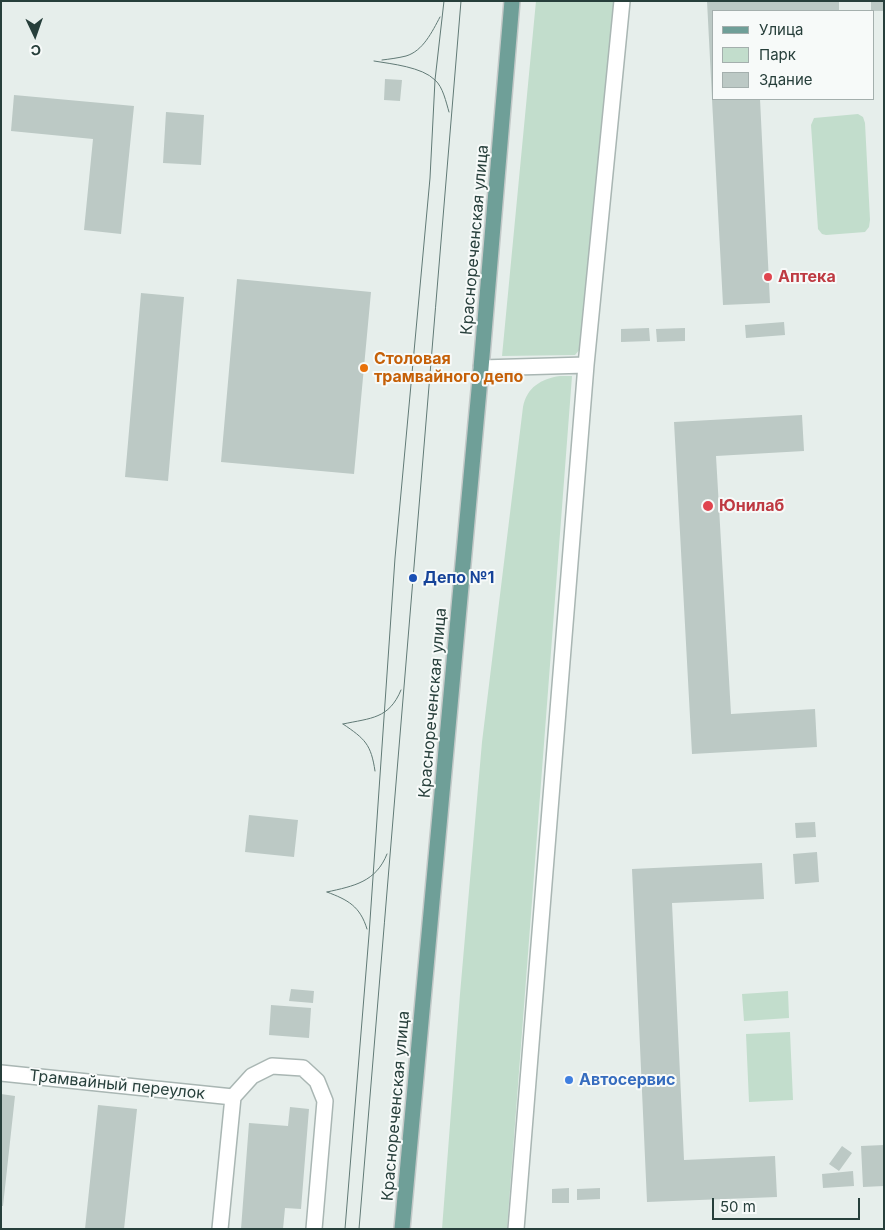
<!DOCTYPE html>
<html>
<head>
<meta charset="utf-8">
<style>
	body { margin:0 }
	#map { position:relative; width:885px; height:1230px; overflow:hidden; background:#e6eeeb; font-family:Inter,sans-serif }
	canvas { display:block }
	.frame { position:absolute; inset:0; border:2px solid #273f3b; pointer-events:none }
	.legend { position:absolute; left:712px; top:10px; width:162px; height:90px; box-sizing:border-box; background:#f7faf9; border:1px solid #a4afad; margin:0; padding:6px 9px; list-style:none; font-size:15px; color:#273f3b }
	.legend li { display:flex; align-items:center; gap:10px; height:25px }
	.legend b { width:25px; border:1px solid #a4afad }
	.north { position:absolute; left:10px; top:10px; width:50px; height:50px; -webkit-text-stroke:4px #f7faf9; paint-order:stroke; rotate:177deg; font-size:14px; font-weight:700; line-height:20px; text-align:center; color:#273f3b }
	.north::after { content:''; display:block; margin:auto; width:18px; height:22px; background:#273f3b; clip-path:polygon(50% 0,100% 100%,50% 72%,0 100%) }
	.scale { position:absolute; left:712px; top:1198px; width:148px; height:22px; box-sizing:border-box; border:2px solid #273f3b; border-top:0; padding-left:6px; font-size:15px; line-height:18px; white-space:nowrap; color:#273f3b; -webkit-text-stroke:4px #f7faf9; paint-order:stroke }
</style>
</head>
<body>
<div id="map">
<canvas width="885" height="1230"></canvas>
<div class="frame"></div>
<ul class="legend">
<li><b style="height:6px;background:#6f9f98"></b>Улица</li>
<li><b style="height:14px;background:#c2ddcc"></b>Парк</li>
<li><b style="height:14px;background:#bcc9c5"></b>Здание</li>
</ul>
<div class="north">С</div>
<div class="scale">50 m</div>
</div>
<script>
const context = document.querySelector('canvas').getContext('2d');
context.lineJoin = 'round';
function paint(path, color) { context.fillStyle = color; context.fill(path, 'evenodd'); }
function strokePath(path, color, width, dash) { context.strokeStyle = color; context.lineWidth = width; context.lineCap = dash ? 'butt' : 'round'; context.setLineDash(dash || []); context.stroke(path); }
function label(font, color, halo, rows, align = 'center') {
  context.font = font + ' Inter,sans-serif'; context.lineWidth = 4; context.setLineDash([]); context.textBaseline = 'middle'; context.strokeStyle = halo; context.fillStyle = color; for (const [text, x, y, turn = 0] of rows) {
    context.save(); context.translate(x, y); context.rotate((+turn || 0) * Math.PI / 180); context.textAlign = isNaN(turn) ? turn : align; if (halo) context.strokeText(text, 0, 0); context.fillText(text, 0, 0); context.restore();
  }
}
paint(new Path2D(`
	M 536,1 L 618,1 L 585,343 L 575,355 L 502,356 Z
	M 858,114 L 863,117 L 865,123 L 870,220 L 869,227 L 865,232 L 826,235 L 822,234 L 818,229 L 811,125 L 814,118 Z
	M 560,376 L 572,376 L 507,1229 L 442,1229 L 460,994 L 482,742 L 523,407 C 527,387 541,379 560,376 Z
	M 788,991 L 789,1018 L 744,1021 L 742,994 Z
	M 790,1032 L 793,1100 L 749,1102 L 746,1034 Z`), '#c2ddcc');
paint(new Path2D(`
	M 707,1 L 839,1 L 839,11 L 714,11 L 714,98 L 712,98 Z
	M 871,1 L 884,1 L 884,11 L 871,11 Z
	M 385,79 L 402,80 L 400,101 L 384,100 Z
	M 14,95 L 134,106 L 121,234 L 84,230 L 93,139 L 11,131 Z
	M 712,99 L 760,99 L 770,303 L 723,305 Z
	M 166,112 L 204,115 L 201,165 L 163,163 Z
	M 237,279 L 371,292 L 354,474 L 221,462 Z
	M 141,293 L 184,297 L 168,481 L 125,477 Z
	M 784,322 L 785,335 L 746,338 L 745,325 Z
	M 649,328 L 650,341 L 621,342 L 621,329 Z
	M 685,328 L 685,341 L 657,342 L 656,329 Z
	M 802,415 L 804,451 L 716,456 L 731,714 L 815,709 L 817,747 L 692,754 L 674,422 Z
	M 249,815 L 298,820 L 294,857 L 245,852 Z
	M 815,822 L 816,837 L 796,838 L 795,823 Z
	M 817,852 L 819,882 L 795,884 L 793,854 Z
	M 762,863 L 764,899 L 672,903 L 684,1160 L 775,1156 L 777,1197 L 647,1202 L 632,869 Z
	M 291,989 L 314,991 L 313,1003 L 289,1001 Z
	M 271,1005 L 311,1008 L 309,1038 L 269,1035 Z
	M 1,1094 L 15,1096 L 3,1206 L 1,1206 Z
	M 98,1105 L 137,1109 L 124,1229 L 85,1229 Z
	M 290,1107 L 309,1109 L 301,1209 L 285,1208 L 283,1229 L 241,1229 L 249,1123 L 288,1126 Z
	M 884,1145 L 884,1186 L 863,1187 L 861,1146 Z
	M 842,1146 L 852,1153 L 839,1171 L 829,1164 Z
	M 853,1171 L 854,1186 L 823,1188 L 822,1174 Z
	M 569,1188 L 569,1203 L 552,1203 L 552,1189 Z
	M 600,1188 L 600,1199 L 577,1200 L 577,1189 Z`), '#bcc9c5');
const minor = new Path2D(`
	M 481,368 L 586,365
	M 1,1073 L 233,1097
	M 220,1229 L 233,1097 L 252,1076 L 272,1066 L 303,1068 L 317,1081 L 325,1101 L 314,1229
	M 516,1229 L 586,365 L 622,1`);
const primary = new Path2D(`
	M 402,1229 L 481,368 L 512,1`);
strokePath(minor, '#a9b6b3', 18);
strokePath(primary, '#c3c9c8', 18);
strokePath(minor, '#fff', 15);
strokePath(primary, '#6f9f98', 15);
strokePath(new Path2D(`
	M 382,60 C 390,59 398,58 406,56 C 423,51 432,32 440,17
	M 374,61 C 392,64 422,67 435,80 C 443,87 446,102 449,112
	M 343,724 C 371,718 389,719 401,690
	M 343,724 C 365,739 371,744 375,771
	M 327,892 C 354,886 376,882 387,854
	M 327,892 C 348,900 360,906 367,929
	M 345,1229 L 369,935 L 395,558 L 430,178 L 435,80 L 444,1
	M 359,1229 L 461,1`), '#617a76', 1);
for (const [x, y, r, color] of [
	[768,277,5,"#e0444e"],
	[364,368,5,"#e8710a"],
	[708,506,6,"#e0444e"],
	[413,578,5,"#1a4fb4"],
	[569,1080,5,"#3f7fe0"]
]) { const dot = new Path2D(); dot.arc(x, y, r, 0, 2 * Math.PI); context.fillStyle = color; context.fill(dot); strokePath(dot, '#f7faf9', 2); }
label('16px', '#273f3b', '#f7faf9', [
	["Краснореченская улица",475,240,-85],
	["Краснореченская улица",433,703,-85],
	["Трамвайный переулок",117,1085,6],
	["Краснореченская улица",396,1106,-85]
]);
label('bold 16px', '#be3a42', '#f7faf9', [
	["Аптека",778,277],
	["Юнилаб",719,506]
], 'left');
label('bold 16px', '#c56008', '#f7faf9', [
	["Столовая",374,359],
	["трамвайного депо",374,377]
], 'left');
label('bold 16px', '#164399', '#f7faf9', [
	["Депо №1",423,578]
], 'left');
label('bold 16px', '#366cbe', '#f7faf9', [
	["Автосервис",579,1080]
], 'left');
</script>
</body>
</html>
